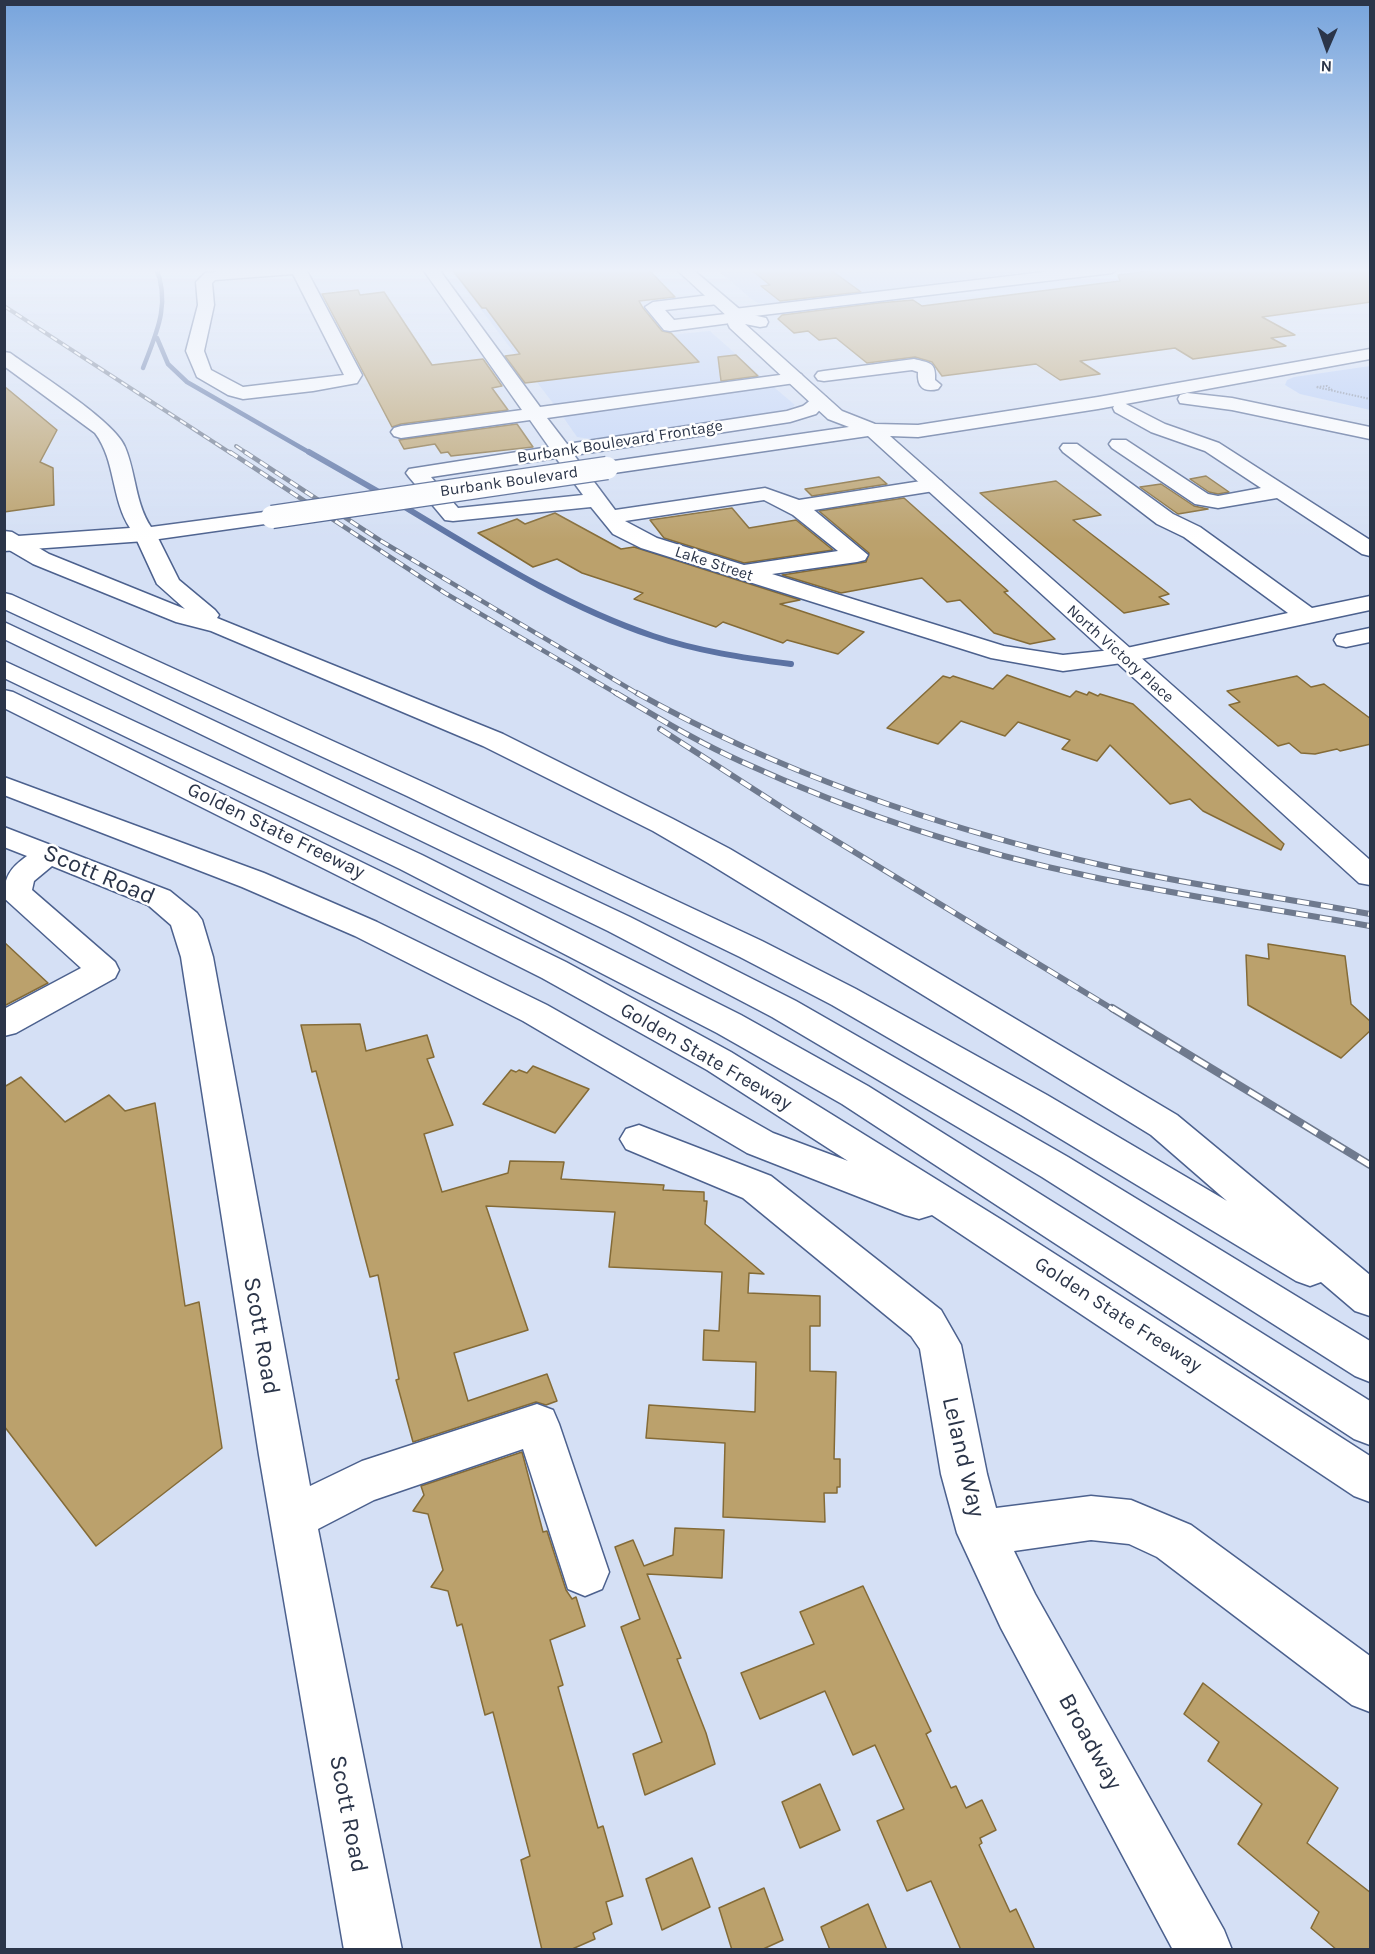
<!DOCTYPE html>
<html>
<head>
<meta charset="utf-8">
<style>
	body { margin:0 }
	#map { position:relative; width:1375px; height:1954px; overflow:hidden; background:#d5e0f5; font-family:Karla,sans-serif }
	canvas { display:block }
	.frame { position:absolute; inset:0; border:6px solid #2b3549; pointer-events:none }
	.north { position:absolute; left:1297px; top:18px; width:60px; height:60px; -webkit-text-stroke:4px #fff; paint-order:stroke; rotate:182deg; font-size:16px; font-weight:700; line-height:24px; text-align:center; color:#2b3549 }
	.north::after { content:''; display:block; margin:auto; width:21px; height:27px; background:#2b3549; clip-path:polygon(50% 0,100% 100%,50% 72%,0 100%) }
</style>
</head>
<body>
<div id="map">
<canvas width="1375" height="1954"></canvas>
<div class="frame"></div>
<div class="north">N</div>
</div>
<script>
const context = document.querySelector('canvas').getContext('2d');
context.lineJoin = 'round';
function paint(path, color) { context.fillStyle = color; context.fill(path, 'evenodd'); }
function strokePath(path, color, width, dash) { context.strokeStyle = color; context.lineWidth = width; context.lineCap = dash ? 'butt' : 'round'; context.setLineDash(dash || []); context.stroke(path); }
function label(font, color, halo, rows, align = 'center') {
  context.font = font + ' Karla,sans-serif'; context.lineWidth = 5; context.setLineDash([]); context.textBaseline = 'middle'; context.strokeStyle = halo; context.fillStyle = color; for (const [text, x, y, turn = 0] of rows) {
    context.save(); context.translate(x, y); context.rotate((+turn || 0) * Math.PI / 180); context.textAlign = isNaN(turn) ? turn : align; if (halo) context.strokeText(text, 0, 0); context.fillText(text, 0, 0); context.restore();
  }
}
paint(new Path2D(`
	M 449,268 L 552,268 L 616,340 L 710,331 L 765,380 L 556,407 Z
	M 715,268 L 1059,268 L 766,304 L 755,302 Z
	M 769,383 L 795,405 L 789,410 L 591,439 L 577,437 L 561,414 Z`), '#c2d4f7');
paint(new Path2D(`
	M 1370,366 L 1370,410 L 1300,394 L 1285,385 L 1287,380 L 1294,377 Z`), '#b6ccf7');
strokePath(new Path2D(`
	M 157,338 L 168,364 L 187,382 L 312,454
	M 143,368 C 156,334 171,304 156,268`), '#5b72a3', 4.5);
strokePath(new Path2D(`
	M 309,452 L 386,496
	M 398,503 C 480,552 561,605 653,636 C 697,651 744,658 791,664`), '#5b72a3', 6);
const building = new Path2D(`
	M 451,268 L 647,268 L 675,297 L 639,301 L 643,308 L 662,331 L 671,333 L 699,362 L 525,383 L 505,356 L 520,354 L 486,308 L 482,308 Z
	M 749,268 L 828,268 L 861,292 L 780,301 L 761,286 L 770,285 Z
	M 1176,268 L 1371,268 L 1371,302 L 1262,317 L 1295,335 L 1271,338 L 1286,346 L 1193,359 L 1175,348 L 1080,361 L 1100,374 L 1060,380 L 1036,364 L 942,376 L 932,362 L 915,357 L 867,363 L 836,338 L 819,340 L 808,331 L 794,333 L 778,319 L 782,315 L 878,303 L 913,300 L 922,306 L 1120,281 L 1118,275 Z
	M 358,290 L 360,295 L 384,292 L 432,365 L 483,359 L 502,386 L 492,388 L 508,410 L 401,424 L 392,427 L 322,294 Z
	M 736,355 L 758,376 L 721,381 L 718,357 Z
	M 4,386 L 57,430 L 40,462 L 53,468 L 54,505 L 4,512 Z
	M 517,424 L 533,447 L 451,456 L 448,452 L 441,453 L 435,444 L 404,449 L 399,440 Z
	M 1206,476 L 1229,492 L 1218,494 L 1209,492 L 1190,479 Z
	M 879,477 L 887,484 L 812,496 L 805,489 Z
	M 1056,481 L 1101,515 L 1073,520 L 1169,594 L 1159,597 L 1169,604 L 1124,613 L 980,493 Z
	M 1161,484 L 1194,506 L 1208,509 L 1178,514 L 1140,487 Z
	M 904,498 L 1008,591 L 1004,592 L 1055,639 L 1030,644 L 994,633 L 960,600 L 947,602 L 922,578 L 841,593 L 782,575 L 866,562 L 869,553 L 819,511 Z
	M 732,508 L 749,528 L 796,520 L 833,550 L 744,563 L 664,538 L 650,520 Z
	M 555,513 L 621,549 L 634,547 L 800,600 L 780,604 L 864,632 L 838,654 L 787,640 L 783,643 L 723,622 L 716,627 L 634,599 L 643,593 L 582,573 L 557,559 L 533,567 L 478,533 L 517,519 L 525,524 Z
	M 1007,675 L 1070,697 L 1076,691 L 1087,695 L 1089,692 L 1098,696 L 1100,694 L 1133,704 L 1284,844 L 1281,850 L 1203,811 L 1190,799 L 1170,804 L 1110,745 L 1097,761 L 1062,749 L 1070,740 L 1018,722 L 1005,736 L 961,721 L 938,744 L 887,728 L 943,676 L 950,678 L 953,676 L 993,689 Z
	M 1297,676 L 1311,687 L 1324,684 L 1371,719 L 1371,744 L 1340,751 L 1337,749 L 1315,754 L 1301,753 L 1289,743 L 1278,746 L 1229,705 L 1240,702 L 1227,691 Z
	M 4,942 L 48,983 L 4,1006 Z
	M 1268,944 L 1345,956 L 1351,1004 L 1371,1022 L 1371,1030 L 1341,1058 L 1248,1005 L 1246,955 L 1269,959 Z
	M 360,1024 L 366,1051 L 427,1035 L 434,1057 L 427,1059 L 453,1125 L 424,1134 L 442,1192 L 508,1173 L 510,1161 L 564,1162 L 561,1179 L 664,1185 L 663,1190 L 704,1192 L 704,1201 L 707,1201 L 705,1224 L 764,1274 L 749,1273 L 748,1293 L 820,1296 L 820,1326 L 810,1326 L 810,1371 L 836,1372 L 834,1459 L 840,1459 L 840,1487 L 837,1487 L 837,1493 L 824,1493 L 825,1522 L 723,1517 L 725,1443 L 646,1438 L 649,1405 L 755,1412 L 756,1362 L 703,1360 L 704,1330 L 719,1331 L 722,1272 L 609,1267 L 615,1212 L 486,1206 L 528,1330 L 454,1353 L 468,1401 L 547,1374 L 557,1401 L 546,1405 L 536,1402 L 413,1442 L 396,1380 L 399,1379 L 378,1275 L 370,1277 L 316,1071 L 312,1072 L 301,1025 Z
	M 533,1066 L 589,1089 L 555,1133 L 483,1104 L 511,1070 L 516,1072 L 519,1070 L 527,1073 Z
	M 21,1077 L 65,1122 L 109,1095 L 125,1111 L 155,1103 L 185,1306 L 199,1302 L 222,1448 L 96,1546 L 4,1426 L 4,1087 Z
	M 522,1452 L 543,1532 L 547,1531 L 566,1590 L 572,1599 L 576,1597 L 585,1626 L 550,1640 L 563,1685 L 558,1687 L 598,1828 L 603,1826 L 623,1896 L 606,1902 L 612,1924 L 593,1933 L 595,1939 L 570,1950 L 542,1950 L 521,1860 L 530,1856 L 493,1712 L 485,1715 L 462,1624 L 457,1626 L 448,1591 L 431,1587 L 443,1570 L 428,1514 L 413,1511 L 424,1495 L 421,1486 Z
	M 675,1528 L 724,1530 L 722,1578 L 647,1574 L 681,1658 L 677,1659 L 706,1733 L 715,1764 L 645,1795 L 633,1754 L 662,1742 L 621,1627 L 640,1619 L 615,1547 L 633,1540 L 644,1566 L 673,1555 Z
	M 863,1586 L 931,1731 L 926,1734 L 951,1788 L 956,1786 L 966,1808 L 982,1800 L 996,1830 L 980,1838 L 982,1843 L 979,1845 L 1010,1912 L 1016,1909 L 1035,1950 L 961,1950 L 931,1881 L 907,1891 L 877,1821 L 904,1809 L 875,1745 L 853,1755 L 825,1691 L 760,1719 L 741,1673 L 814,1644 L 800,1612 Z
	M 1203,1683 L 1338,1788 L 1307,1843 L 1371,1893 L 1371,1950 L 1337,1950 L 1311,1928 L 1319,1912 L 1238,1844 L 1262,1804 L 1208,1761 L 1219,1742 L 1184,1714 Z
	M 820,1784 L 840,1830 L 800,1848 L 782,1802 Z
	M 692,1858 L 710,1907 L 662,1930 L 646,1879 Z
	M 764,1888 L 783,1940 L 761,1950 L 732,1950 L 719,1908 Z
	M 868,1904 L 887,1950 L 830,1950 L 821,1927 Z`);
paint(building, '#bba16c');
strokePath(building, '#846b37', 1.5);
const minor = new Path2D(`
	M 253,268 L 310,268 L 307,271 L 362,375 L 357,383 L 313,391 L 243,399 L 228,395 L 197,377 L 186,351 L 198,305 L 196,282 L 205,273 ZM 293,274 L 344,375 L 243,387 L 211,370 L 204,351 L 214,305 L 212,283 L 215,280 Z
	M 422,268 L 438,268 L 540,407 L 795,373 L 801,374 L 804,378 L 801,382 L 795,383 L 547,418 L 567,444 L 787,411 C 792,409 798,408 803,406 C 812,400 813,394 826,397 L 828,401 L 816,414 L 790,422 L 574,455 L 615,510 L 765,488 L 799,500 L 934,479 L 941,481 L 944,485 L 941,489 L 934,491 L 814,510 L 868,555 L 865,560 L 857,562 L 772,574 L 1004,646 L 1063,655 L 1122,649 L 1288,613 L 1184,537 L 1157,524 L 1063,452 L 1060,448 L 1063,444 L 1077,444 L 1173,514 L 1200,527 L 1312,608 L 1370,596 L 1370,610 L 1122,663 L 1063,671 L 991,658 L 641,548 L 613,534 L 591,507 L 453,521 L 445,520 L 409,477 L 406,473 L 409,469 L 549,447 L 530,420 L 401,438 L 394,436 L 391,432 L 394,428 L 401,426 L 522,410 ZM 556,458 L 583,495 L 458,508 L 431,477 ZM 764,500 L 793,515 L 838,551 L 744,565 L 657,538 L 625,521 Z
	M 1077,268 L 1120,268 L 1112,273 L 746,317 L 738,322 L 670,331 L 664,330 L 645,307 L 653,302 L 718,294 L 726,299 L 718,304 L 665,310 L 674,320 L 726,314 L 734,309 Z
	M 914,359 C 930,363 936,362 935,380 L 941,385 L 938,389 C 923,393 917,386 918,372 L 912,370 L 824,381 L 818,380 L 815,376 L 818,372 L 824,371 Z
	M 1122,402 L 1165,424 L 1219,443 L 1370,540 L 1370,556 L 1362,554 L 1277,498 L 1218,508 L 1195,504 L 1112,448 L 1109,444 L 1112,440 L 1126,440 L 1208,494 L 1218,496 L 1261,488 L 1205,451 L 1151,432 L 1115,412 L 1113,408 L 1115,404 Z
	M 1370,628 L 1370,642 L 1346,647 L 1337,645 L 1334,640 L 1337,635 Z
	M 4,827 L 170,891 L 197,913 L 202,920 L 213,957 L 310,1486 L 362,1461 L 537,1404 L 553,1410 L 559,1424 L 609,1572 L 602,1589 L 585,1596 L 568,1589 L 523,1449 L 374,1500 L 318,1529 L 402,1950 L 344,1950 L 259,1455 L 181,957 L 171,925 L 148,905 L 52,866 L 34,881 L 32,890 L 115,962 L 119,970 L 115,978 L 16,1033 L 4,1036 L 4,1009 L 81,968 L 4,898 C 4,877 10,868 27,856 L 4,847 Z
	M 639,1125 L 771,1176 L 941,1310 L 961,1345 L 987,1474 L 996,1508 L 1091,1496 L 1131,1500 L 1191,1525 L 1370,1656 L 1370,1712 L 1352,1705 L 1157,1557 L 1129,1544 L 1091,1540 L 1014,1551 L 1035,1594 L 1224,1930 L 1232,1950 L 1173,1950 L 1001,1628 L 957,1533 L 941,1474 L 920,1349 L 911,1336 L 743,1198 L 626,1149 L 620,1139 L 626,1129 Z`);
const major = new Path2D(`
	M 675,268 L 691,268 L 744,313 L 766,318 L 768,322 L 766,326 L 760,327 L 745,324 L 842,411 L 875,424 L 918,425 L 1098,397 L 1370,349 L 1370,359 L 1098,409 L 918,437 L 890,436 L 1370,860 L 1370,885 L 1359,883 L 868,436 L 607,474 L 600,472 L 597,468 L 600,464 L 607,462 L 849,427 L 828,419 L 730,328 L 728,324 L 729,318 Z
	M 4,352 L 10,353 C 36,372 115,421 125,447 C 136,473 135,503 151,527 L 272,511 L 280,512 L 283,517 L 280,522 L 272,523 L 145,541 L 4,551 L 4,537 L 130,528 C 111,499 116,461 95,433 L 4,366 Z
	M 1187,393 L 1232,398 L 1370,427 L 1370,439 L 1232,410 L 1180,403 L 1178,399 L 1180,395 Z`);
const highway = new Path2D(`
	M 145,527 L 153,529 L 156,534 L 179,580 L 215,610 L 219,615 L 217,618 L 503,734 L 673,819 L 730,849 L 1177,1115 L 1370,1275 L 1370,1316 L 1355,1311 L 1321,1282 L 1310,1286 L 1296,1281 L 1021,1115 L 832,1005 L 740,957 L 407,796 L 4,609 L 4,593 L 12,595 L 427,784 L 762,941 L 856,989 L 1047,1095 L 1227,1201 L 1151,1135 L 708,863 L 653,831 L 483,746 L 211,631 L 176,622 L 33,564 L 4,547 L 4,531 L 12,532 L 49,554 L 185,609 L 157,584 L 134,534 L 137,529 Z
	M 4,622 L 630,917 L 796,1001 L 1068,1157 L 1370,1341 L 1370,1382 L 1355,1376 L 1042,1177 L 772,1017 L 608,931 L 4,639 Z
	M 4,661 L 422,855 L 741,1015 L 868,1086 L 1370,1401 L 1370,1445 L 1354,1439 L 842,1104 L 717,1033 L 400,869 L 4,678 Z
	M 4,690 L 13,692 L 566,962 L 731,1052 L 1002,1220 L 1370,1456 L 1370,1502 L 1354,1496 L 932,1215 L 919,1219 L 905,1215 L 747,1153 L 523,1021 L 355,936 L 242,887 L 4,795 L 4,777 L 264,873 L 377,922 L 547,1005 L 773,1133 L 848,1161 L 707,1070 L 542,978 L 4,708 Z`);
strokePath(minor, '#4c618e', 3);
strokePath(major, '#4c618e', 3);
strokePath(highway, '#4c618e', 3);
strokePath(new Path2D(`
	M 1332,390 L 1327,386 L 1316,387 L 1370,399`), '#808a9f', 2, [1.5, 1.5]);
paint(minor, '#fff');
paint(major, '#fff');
paint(highway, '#fff');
const railFar3 = new Path2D(`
	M 4,306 L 232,454
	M 236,446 L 248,454`);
const railFar2 = new Path2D(`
	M 230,452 L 445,593 L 619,695
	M 245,452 L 381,541 L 640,695`);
const railFar1 = new Path2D(`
	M 616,693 C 657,717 697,742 740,761 C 852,812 972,852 1093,877 C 1184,896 1278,910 1370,926
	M 637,693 C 784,775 946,830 1110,867 C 1196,886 1284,898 1370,914
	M 660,729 L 792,814 L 1114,1010`);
const rail = new Path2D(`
	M 1112,1008 L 1370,1165`);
strokePath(railFar3, '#6f7a8e', 4);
strokePath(railFar2, '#6f7a8e', 4.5);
strokePath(railFar1, '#6f7a8e', 6);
strokePath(rail, '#6f7a8e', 8);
strokePath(railFar3, '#fff', 2, [7]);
strokePath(railFar2, '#fff', 3, [9]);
strokePath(railFar1, '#fff', 4, [12]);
strokePath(rail, '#fff', 5, [16]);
const majorBridge = new Path2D(`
	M 272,517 L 607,468`);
strokePath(majorBridge, '#4c618e', 25, []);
strokePath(majorBridge, '#fff', 22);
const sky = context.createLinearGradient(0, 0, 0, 541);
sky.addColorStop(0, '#77a4dc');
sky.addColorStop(0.5, '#ecf1fa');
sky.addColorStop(1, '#ecf1fa00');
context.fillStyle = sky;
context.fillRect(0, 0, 1375, 541);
label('16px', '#2b3549', '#fff', [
	["Burbank Boulevard Frontage",620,442,-9],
	["Burbank Boulevard",509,482,-8],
	["Lake Street",714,564,18],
	["North Victory Place",1120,654,42]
]);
label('20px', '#2b3549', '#fff', [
	["Golden State Freeway",276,831,26],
	["Golden State Freeway",706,1057,30],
	["Golden State Freeway",1118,1315,33]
]);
label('24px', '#2b3549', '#fff', [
	["Scott Road",99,875,23],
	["Scott Road",261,1336,80],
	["Leland Way",963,1457,77],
	["Broadway",1090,1742,61],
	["Scott Road",348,1814,79]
]);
</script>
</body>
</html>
